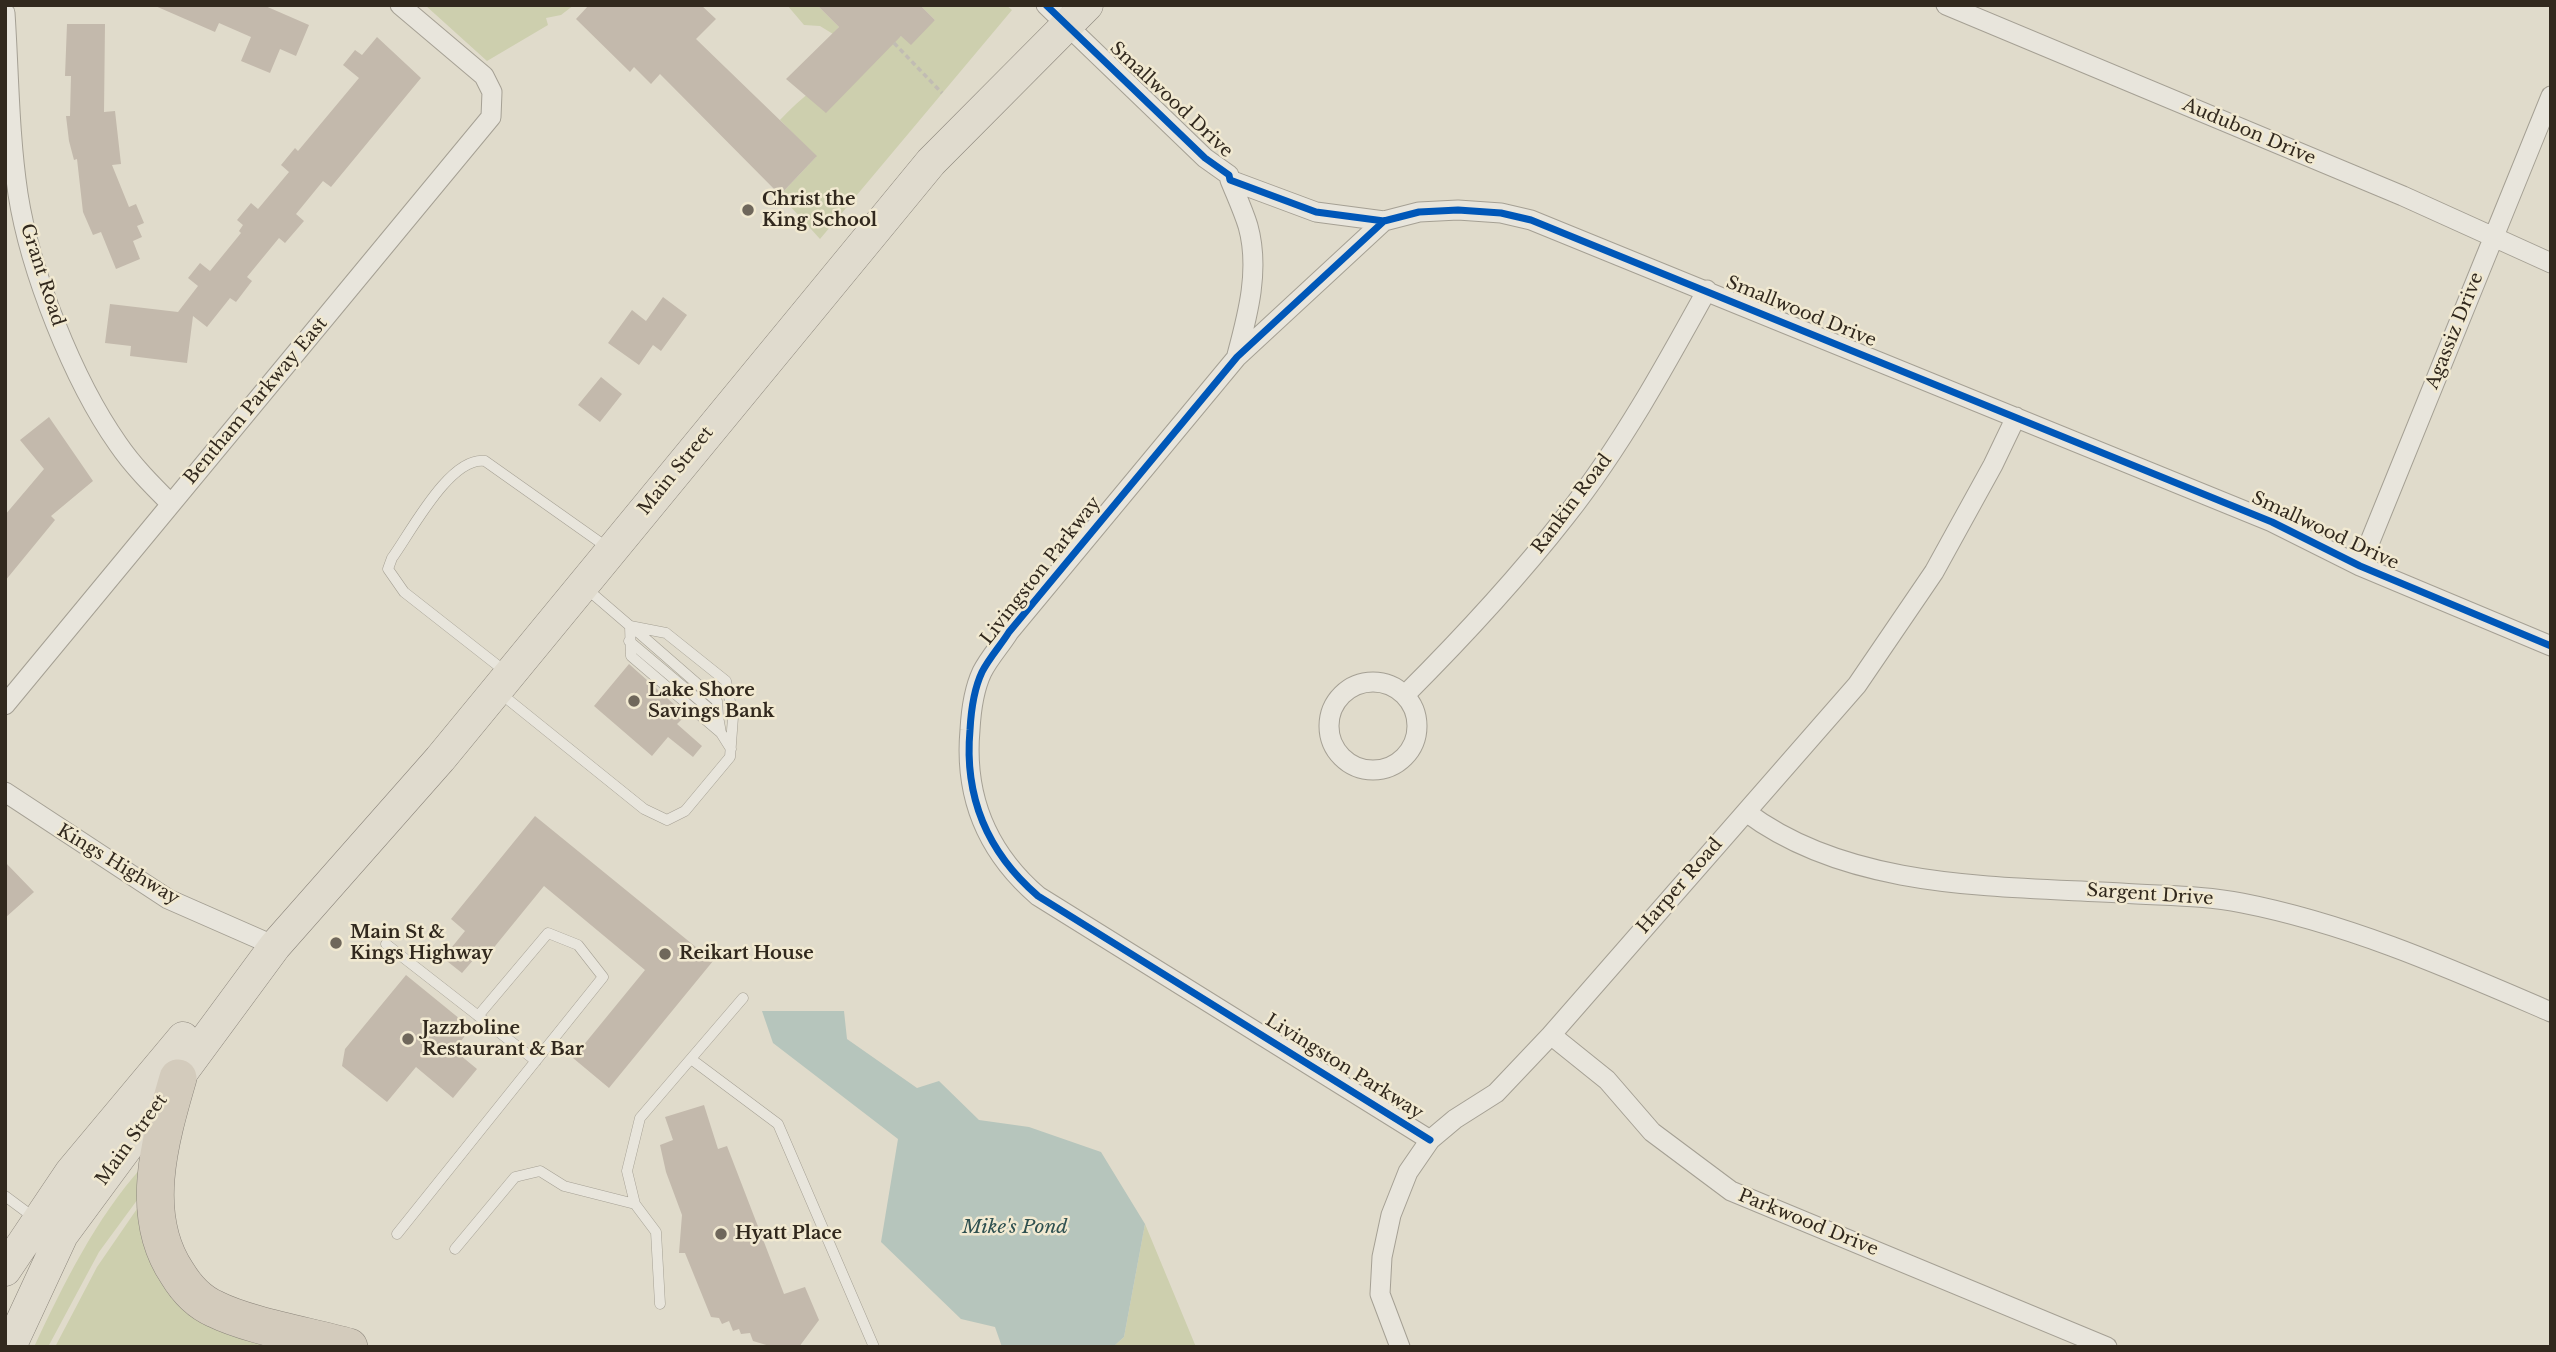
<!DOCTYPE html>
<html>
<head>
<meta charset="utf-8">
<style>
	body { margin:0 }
	#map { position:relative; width:2556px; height:1352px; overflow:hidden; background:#e0dbcb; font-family:"Libre Baskerville",serif }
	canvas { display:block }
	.frame { position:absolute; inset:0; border:7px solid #32291e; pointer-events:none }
</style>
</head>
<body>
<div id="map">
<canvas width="2556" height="1352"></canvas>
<div class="frame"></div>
</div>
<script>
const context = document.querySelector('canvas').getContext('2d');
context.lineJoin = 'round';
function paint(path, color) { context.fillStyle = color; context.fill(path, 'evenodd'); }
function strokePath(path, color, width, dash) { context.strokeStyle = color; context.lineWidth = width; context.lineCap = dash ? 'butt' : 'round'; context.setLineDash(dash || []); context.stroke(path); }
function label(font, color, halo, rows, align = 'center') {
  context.font = font + ' "Libre Baskerville",serif'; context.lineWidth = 5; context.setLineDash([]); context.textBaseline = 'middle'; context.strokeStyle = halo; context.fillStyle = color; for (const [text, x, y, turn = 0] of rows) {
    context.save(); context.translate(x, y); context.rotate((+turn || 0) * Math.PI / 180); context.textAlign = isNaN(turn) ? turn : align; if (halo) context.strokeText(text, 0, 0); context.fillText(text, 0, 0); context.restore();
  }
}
paint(new Path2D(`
	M 425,5 L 574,5 L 561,15 L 546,18 L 548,25 L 487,61 Z
	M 787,5 L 817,5 L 839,27 L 833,34 L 820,26 L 804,25 Z
	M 920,5 L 1006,5 L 1012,10 L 820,239 L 780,195 L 816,157 L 780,120 C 821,76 880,45 935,20 Z
	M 142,1167 L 146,1188 L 99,1252 L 48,1347 L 34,1347 C 63,1285 96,1218 142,1167 Z
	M 141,1203 L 160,1268 L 313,1347 L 55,1347 L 97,1267 Z
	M 1145,1224 L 1196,1347 L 1113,1347 L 1124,1337 Z`), '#cdcfae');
paint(new Path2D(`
	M 762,1011 L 844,1011 L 847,1039 L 917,1088 L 939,1081 L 979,1120 L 1029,1127 L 1101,1152 L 1145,1224 L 1124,1337 L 1113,1347 L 1002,1347 L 995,1327 L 961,1319 L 881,1242 L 898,1139 L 773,1043 Z`), '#b6c5bc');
paint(new Path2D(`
	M 153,5 L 263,5 L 309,25 L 296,56 L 280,49 L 270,73 L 241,61 L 251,37 L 219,23 L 215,32 Z
	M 589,5 L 701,5 L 716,19 L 696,39 L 817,156 L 780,195 L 660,74 L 651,84 L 634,67 L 630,72 L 576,19 Z
	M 817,5 L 920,5 L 935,20 L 911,45 L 901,36 L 826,113 L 786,79 L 839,27 Z
	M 67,24 L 105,24 L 104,112 L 115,111 L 121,164 L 112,165 L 129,207 L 136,204 L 144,223 L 137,226 L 142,237 L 133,241 L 140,259 L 116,269 L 101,232 L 93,235 L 83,212 L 77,159 L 74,160 L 69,141 L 66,116 L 70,116 L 71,76 L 65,76 Z
	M 377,37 L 421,78 L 331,187 L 323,181 L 296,214 L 304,221 L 285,243 L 279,238 L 247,277 L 252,281 L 236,302 L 230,298 L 207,327 L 193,316 L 187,363 L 130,356 L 131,346 L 105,343 L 110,304 L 178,312 L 198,286 L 188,278 L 200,263 L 210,271 L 241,233 L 239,231 L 243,225 L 237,220 L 251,203 L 258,209 L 289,172 L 281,165 L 295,148 L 298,151 L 359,78 L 343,65 L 355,50 L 362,55 Z
	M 663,297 L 687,315 L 661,351 L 653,345 L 639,365 L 608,343 L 632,310 L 646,321 Z
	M 601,377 L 622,394 L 600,422 L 578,405 Z
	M 49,417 L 93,481 L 51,516 L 55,520 L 5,581 L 5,515 L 44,469 L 20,440 Z
	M 629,664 L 686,715 L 677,724 L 702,746 L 693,757 L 668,737 L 652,756 L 594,706 Z
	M 535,816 L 713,961 L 609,1088 L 573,1058 L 645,970 L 544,886 L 487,956 L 481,951 L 462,973 L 443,958 L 465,931 L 451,919 Z
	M 5,862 L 34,892 L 5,918 Z
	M 406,975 L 471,1028 L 454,1050 L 477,1069 L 453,1098 L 416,1067 L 387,1102 L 342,1066 L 345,1049 Z
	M 704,1105 L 718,1149 L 727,1146 L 784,1294 L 805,1287 L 819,1320 L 799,1347 L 773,1347 L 753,1341 L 750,1333 L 741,1334 L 739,1329 L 733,1331 L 729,1321 L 722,1324 L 719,1318 L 711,1317 L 685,1253 L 679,1253 L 682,1215 L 666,1172 L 660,1145 L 673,1140 L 665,1117 Z`), '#c3b9ac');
const lane = new Path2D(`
	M 630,626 L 631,656 L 721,733 L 731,749
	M 631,626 L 717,701 L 718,716
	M 629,641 L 718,716 L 721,733
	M 506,672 L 404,592 L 388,569 L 392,558 C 411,532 450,456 485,461 L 608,548
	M 500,693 L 644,809 L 667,820 L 685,811 L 730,757 L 733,717 L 726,681 L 666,633 L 630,626 L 587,589
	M 386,944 L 536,1061
	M 691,1059 L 778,1124 L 874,1347
	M 5,1196 L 36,1219
	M 635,1204 L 627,1171 L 640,1118 L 743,998
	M 397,1234 L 603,977 L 578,945 L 548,933 L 478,1016
	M 455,1249 L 515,1177 L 540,1171 L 564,1186 L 635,1204 L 656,1232 L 660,1304`);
const street = new Path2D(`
	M 1046,5 L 1205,158 L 1229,175 L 1230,180 L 1316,212 L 1384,221 L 1419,212 L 1458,210 L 1501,213 L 1531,220 L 2272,522 L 2360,566 L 2551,646
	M 1946,5 L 2403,196 L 2551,263
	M 5,13 C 9,73 9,134 18,194 C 30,271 73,380 118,444 C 133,466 152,485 171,504
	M 1230,180 C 1236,195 1243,210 1248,226 C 1260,269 1248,314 1237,355
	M 1384,221 L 1237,357 L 1009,632 C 1001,645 989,658 982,672 C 974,689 971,711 970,730 C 964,797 987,852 1038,896 L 1430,1140
	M 2360,566 L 2551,96
	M1329 726a44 44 0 1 1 88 0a44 44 0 1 1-88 0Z
	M 1405,695 C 1462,638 1516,580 1566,516 C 1621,446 1664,368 1707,290
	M 5,705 L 491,117 L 492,92 L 484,76 L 400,5
	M 5,792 L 168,899 L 275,946
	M 1746,812 C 1850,890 1997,886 2121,893 C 2162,896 2202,895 2242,903 C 2350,924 2451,969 2551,1012
	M 1551,1035 L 1607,1080 L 1652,1132 L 1731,1191 L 2107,1347
	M 1400,1347 L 1380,1294 L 1382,1257 L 1391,1215 L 1408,1172 L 1430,1140 L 1455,1119 L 1496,1093 L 1551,1035 L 1857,685 L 1934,572 L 1993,465 L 2016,417`);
const primary = new Path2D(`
	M 5,1270 L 71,1172 L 183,1038
	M 10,1347 L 62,1235 L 275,946 L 440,759 L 931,162 L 1087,5`);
const highway = new Path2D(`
	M 178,1078 C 160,1140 138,1215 177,1273 C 186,1288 199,1302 215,1309 C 249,1326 310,1336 349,1347`);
strokePath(lane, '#a5a094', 11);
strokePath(street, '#a5a094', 21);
strokePath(primary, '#8b857b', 33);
strokePath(highway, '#8b857b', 38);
strokePath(new Path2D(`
	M 894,43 L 942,93`), '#c1bcb3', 3.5, [5, 3.5]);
strokePath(lane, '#e8e5dc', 10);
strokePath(street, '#e8e5dc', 19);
strokePath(primary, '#e0dbce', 32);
strokePath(highway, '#d3cbbc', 37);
strokePath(new Path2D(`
	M 1046,5 L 1205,158 L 1229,175 L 1230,180 L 1316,212 L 1384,221 L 1419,212 L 1458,210 L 1501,213 L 1531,220 L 2272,522 L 2360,566 L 2551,646
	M 1384,221 L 1237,357 L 1009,632 C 1001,645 989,658 982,672 C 974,689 971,711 970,730 C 964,797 987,852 1038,896 L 1430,1140`), '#0057b8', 7);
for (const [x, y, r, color] of [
	[748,210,7,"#6f675b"],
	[634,701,7,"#6f675b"],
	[336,943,7,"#6f675b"],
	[665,954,7,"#6f675b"],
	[408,1039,7,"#6f675b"],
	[721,1234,7,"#6f675b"]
]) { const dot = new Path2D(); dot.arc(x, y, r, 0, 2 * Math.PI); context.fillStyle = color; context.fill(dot); strokePath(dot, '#f1e9d1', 2.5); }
label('18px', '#32291e', '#f1e9d1', [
	["Smallwood Drive",1171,100,43],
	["Audubon Drive",2249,132,23],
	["Grant Road",42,275,72],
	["Smallwood Drive",1801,312,22],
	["Agassiz Drive",2455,331,-68],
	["Bentham Parkway East",256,401,-50],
	["Main Street",676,471,-51],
	["Rankin Road",1572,504,-53],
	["Smallwood Drive",2325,531,25],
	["Livingston Parkway",1041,571,-52],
	["Kings Highway",118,865,31],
	["Harper Road",1680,886,-49],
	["Sargent Drive",2150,895,4],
	["Livingston Parkway",1344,1067,32],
	["Main Street",132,1140,-54],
	["Parkwood Drive",1808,1223,22]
]);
label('bold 18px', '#32291e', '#f1e9d1', [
	["Christ the",762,200],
	["King School",762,221],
	["Lake Shore",648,691],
	["Savings Bank",648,712],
	["Main St &",350,933],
	["Kings Highway",350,954],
	["Reikart House",679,954],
	["Jazzboline",422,1029],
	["Restaurant & Bar",422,1050],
	["Hyatt Place",735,1234]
], 'left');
label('italic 19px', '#2e5050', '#f1e9d1', [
	["Mike's Pond",1015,1228]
]);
</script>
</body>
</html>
